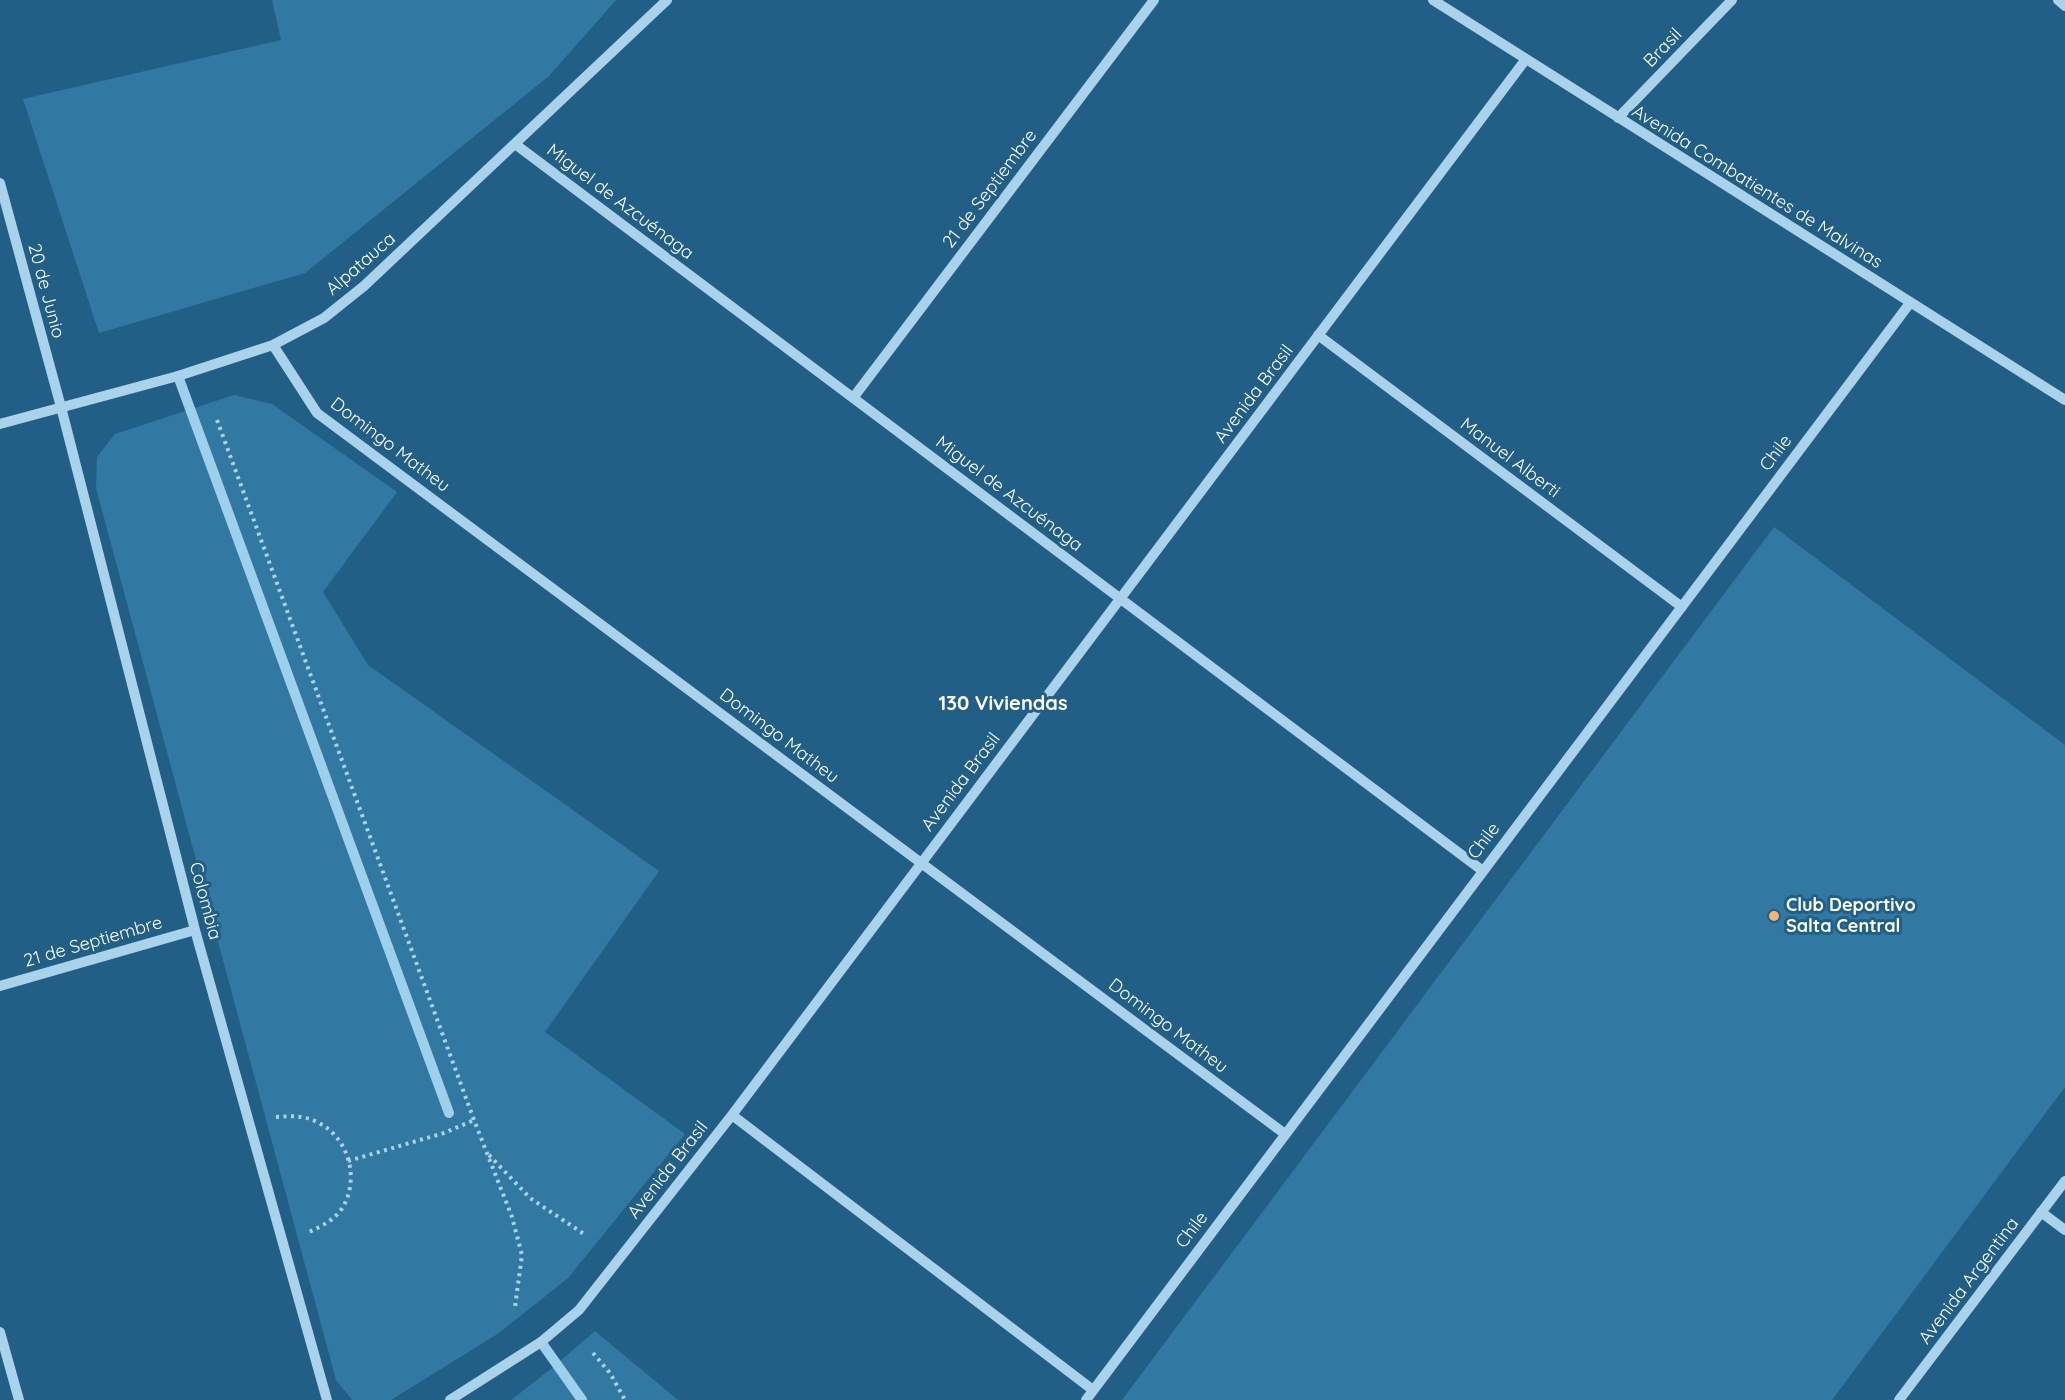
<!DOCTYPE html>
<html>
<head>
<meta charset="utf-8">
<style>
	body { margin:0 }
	canvas { display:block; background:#215f86 }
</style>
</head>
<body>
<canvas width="2065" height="1400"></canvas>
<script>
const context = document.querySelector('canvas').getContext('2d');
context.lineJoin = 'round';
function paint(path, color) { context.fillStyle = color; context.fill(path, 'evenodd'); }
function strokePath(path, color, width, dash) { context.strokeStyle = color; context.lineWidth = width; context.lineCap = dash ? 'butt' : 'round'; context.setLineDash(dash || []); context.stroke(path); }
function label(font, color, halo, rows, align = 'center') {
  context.font = font + ' Quicksand,sans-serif'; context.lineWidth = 6; context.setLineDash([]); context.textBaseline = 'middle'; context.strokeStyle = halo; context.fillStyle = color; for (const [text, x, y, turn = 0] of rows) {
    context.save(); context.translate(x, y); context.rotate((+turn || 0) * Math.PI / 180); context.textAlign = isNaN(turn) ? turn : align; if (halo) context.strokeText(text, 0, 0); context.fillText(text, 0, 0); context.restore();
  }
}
paint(new Path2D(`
	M 272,0 L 616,0 L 549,76 L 305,273 L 99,333 L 23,99 L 281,40 Z
	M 234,395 L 272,404 L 397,492 L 323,592 L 368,665 L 659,871 L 545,1032 L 685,1134 L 568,1278 L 499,1333 L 391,1400 L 352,1400 L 336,1380 L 96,488 L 97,457 L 115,434 Z
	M 1774,527 L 2065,745 L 2065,1087 L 1832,1400 L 1122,1400 Z
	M 595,1331 L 678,1400 L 511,1400 L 551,1369 Z`), '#3179a2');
strokePath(new Path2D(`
	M 178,376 L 449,1113
	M 541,1342 L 582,1400`), '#9ed0eb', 10);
strokePath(new Path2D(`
	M 217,420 L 474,1120 L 512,1217 L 522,1255 L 515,1307
	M 276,1117 C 290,1116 304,1115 317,1122 C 349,1137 361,1180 341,1210 C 332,1222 319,1227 307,1233
	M 489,1155 L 530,1198 L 584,1234
	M 348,1161 L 444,1133 L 474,1120
	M 593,1353 L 610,1373 L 625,1400`), '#aad2ea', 4, [3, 4.5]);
strokePath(new Path2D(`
	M 1433,0 L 2065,400
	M 2058,0 L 2065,6
	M 1618,118 L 1732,0
	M 515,144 L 1483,871
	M 0,183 L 61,407 L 195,930 L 327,1400
	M 1318,335 L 1682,607
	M 273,345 L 317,413 L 1285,1134
	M 853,398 L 1154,0
	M 0,424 L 178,376 L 273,345 L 324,318 L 364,286 L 667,0
	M 0,986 L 195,930
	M 732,1115 L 1093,1390
	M 2041,1212 L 2065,1230
	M 0,1332 L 19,1400
	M 450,1400 L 541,1342 L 579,1310 L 732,1115 L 1526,59
	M 1086,1400 L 1910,303
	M 1899,1400 L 2065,1181`), '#aad2ea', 10);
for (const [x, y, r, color] of [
	[1774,916,6,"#f7b56b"]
]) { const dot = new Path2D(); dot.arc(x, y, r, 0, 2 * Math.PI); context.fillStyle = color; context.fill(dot); strokePath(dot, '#215f86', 2); }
label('18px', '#fff', '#215f86', [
	["Brasil",1663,48,-46],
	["Avenida Combatientes de Malvinas",1757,187,32],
	["21 de Septiembre",990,189,-53],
	["Miguel de Azcuénaga",620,202,37],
	["Alpatauca",361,264,-41],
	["20 de Junio",46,291,75],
	["Avenida Brasil",1254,394,-53],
	["Domingo Matheu",390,445,37],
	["Chile",1776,453,-53],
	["Manuel Alberti",1510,458,37],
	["Miguel de Azcuénaga",1009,494,37],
	["Domingo Matheu",779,736,37],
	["Avenida Brasil",961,782,-53],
	["Chile",1484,841,-53],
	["Colombia",205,901,75],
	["21 de Septiembre",93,942,-16],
	["Domingo Matheu",1168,1026,37],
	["Avenida Brasil",668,1170,-52],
	["Chile",1192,1230,-53],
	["Avenida Argentina",1969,1281,-53]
]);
label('bold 18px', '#fff', '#215f86', [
	["Club Deportivo",1786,906],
	["Salta Central",1786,927]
], 'left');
label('bold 20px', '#fff', '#215f86', [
	["130 Viviendas",1003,704]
]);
</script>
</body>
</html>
